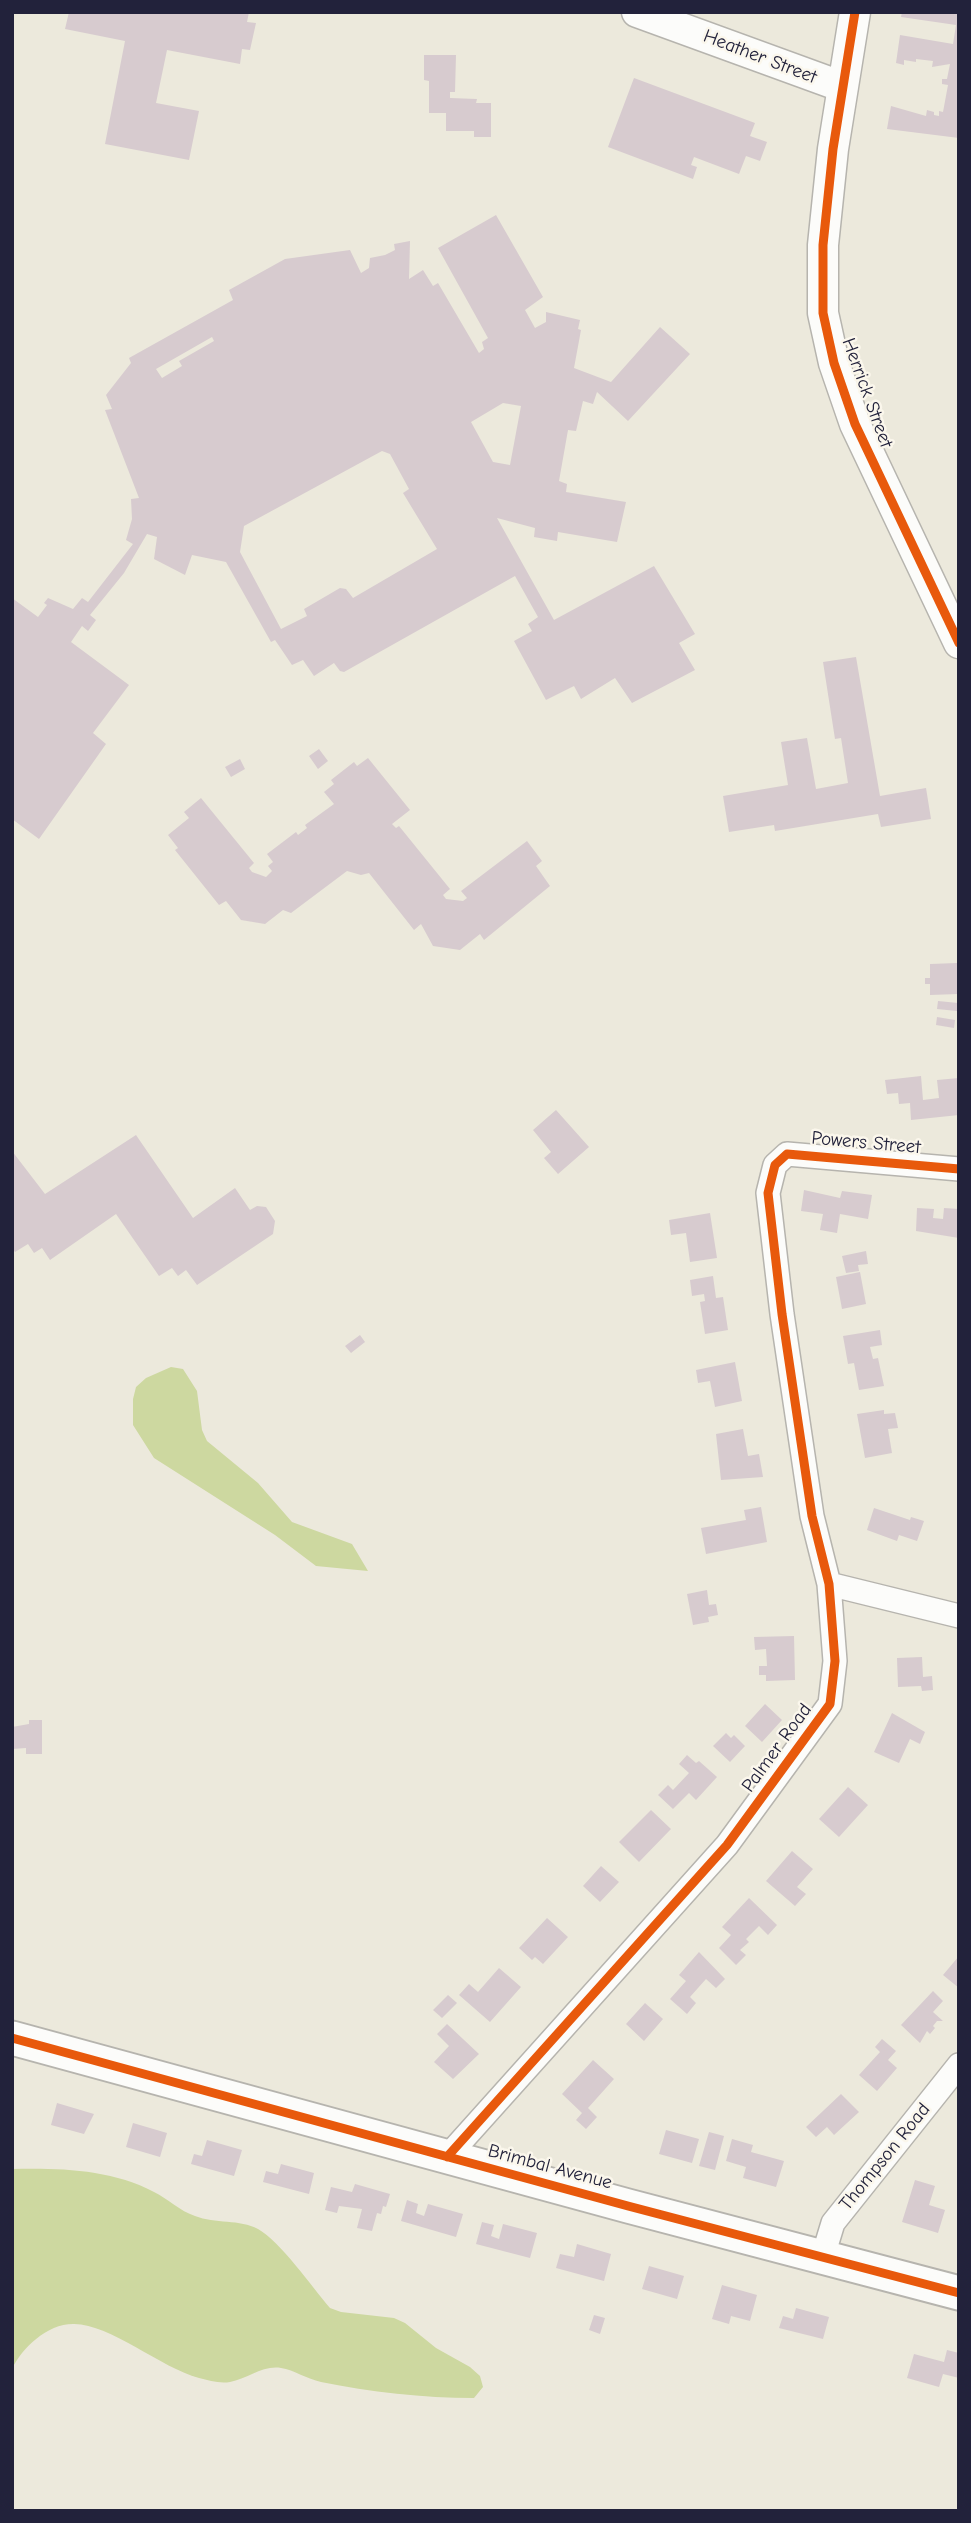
<!DOCTYPE html>
<html>
<head>
<meta charset="utf-8">
<style>
	body { margin:0 }
	#map { position:relative; width:971px; height:2523px; overflow:hidden; background:#ece9dc; font-family:"Comic Neue",sans-serif }
	canvas { display:block }
	.frame { position:absolute; inset:0; border:14px solid #22223b; pointer-events:none }
</style>
</head>
<body>
<div id="map">
<canvas width="971" height="2523"></canvas>
<div class="frame"></div>
</div>
<script>
const context = document.querySelector('canvas').getContext('2d');
context.lineJoin = 'round';
function paint(path, color) { context.fillStyle = color; context.fill(path, 'evenodd'); }
function strokePath(path, color, width, dash) { context.strokeStyle = color; context.lineWidth = width; context.lineCap = dash ? 'butt' : 'round'; context.setLineDash(dash || []); context.stroke(path); }
function label(font, color, halo, rows, align = 'center') {
  context.font = font + ' "Comic Neue",sans-serif'; context.lineWidth = 5; context.setLineDash([]); context.textBaseline = 'middle'; context.strokeStyle = halo; context.fillStyle = color; for (const [text, x, y, turn = 0] of rows) {
    context.save(); context.translate(x, y); context.rotate((+turn || 0) * Math.PI / 180); context.textAlign = isNaN(turn) ? turn : align; if (halo) context.strokeText(text, 0, 0); context.fillText(text, 0, 0); context.restore();
  }
}
paint(new Path2D(`
	M 171,1367 L 183,1369 L 197,1391 L 202,1430 L 207,1441 L 258,1483 L 292,1522 L 352,1544 L 368,1571 L 316,1566 L 275,1535 L 154,1458 L 133,1425 L 133,1399 L 136,1387 L 146,1378 Z
	M 12,2169 C 59,2168 111,2169 154,2192 C 168,2199 180,2211 195,2216 C 215,2224 240,2219 258,2229 C 280,2241 312,2287 330,2308 L 341,2312 L 394,2318 L 405,2323 L 436,2348 L 470,2367 L 480,2376 L 483,2387 L 474,2398 C 423,2398 370,2392 321,2382 C 307,2379 294,2370 281,2368 C 263,2365 247,2379 230,2382 C 219,2384 209,2380 199,2378 C 161,2368 109,2323 73,2324 C 47,2324 22,2348 12,2369 Z`), '#cdd8a0');
paint(new Path2D(`
	M 69,12 L 249,12 L 247,22 L 256,23 L 250,50 L 242,49 L 240,64 L 167,50 L 156,103 L 199,111 L 189,160 L 105,144 L 125,41 L 65,29 Z
	M 902,12 L 959,12 L 959,138 L 887,129 L 891,106 L 926,116 L 927,110 L 934,112 L 934,115 L 939,116 L 939,111 L 943,112 L 948,85 L 942,84 L 942,79 L 947,79 L 950,64 L 932,67 L 933,61 L 916,59 L 916,62 L 904,60 L 904,65 L 896,63 L 900,35 L 953,44 L 956,25 L 901,17 Z
	M 424,55 L 456,55 L 455,92 L 450,92 L 450,98 L 477,99 L 476,103 L 491,103 L 491,137 L 474,137 L 474,131 L 446,131 L 446,113 L 429,113 L 429,81 L 424,80 Z
	M 634,78 L 755,123 L 750,136 L 767,142 L 760,161 L 746,156 L 739,174 L 694,157 L 691,165 L 697,167 L 693,179 L 608,147 Z
	M 496,215 L 543,297 L 525,310 L 535,328 L 546,322 L 546,312 L 580,320 L 578,329 L 581,330 L 574,368 L 611,382 L 660,327 L 690,354 L 628,421 L 597,392 L 593,404 L 583,401 L 576,431 L 568,430 L 559,481 L 567,484 L 566,492 L 626,502 L 617,542 L 558,532 L 557,541 L 534,537 L 535,528 L 497,518 L 554,620 L 654,566 L 695,634 L 679,643 L 695,670 L 632,703 L 615,678 L 581,699 L 574,686 L 546,700 L 514,641 L 532,631 L 528,624 L 538,617 L 515,576 L 344,672 L 340,671 L 334,663 L 314,676 L 303,660 L 292,665 L 275,640 L 271,642 L 226,562 L 192,555 L 185,575 L 154,559 L 157,537 L 147,534 L 124,573 L 90,615 L 96,620 L 88,631 L 82,626 L 71,642 L 129,685 L 93,733 L 106,744 L 39,839 L 12,819 L 12,598 L 38,617 L 47,605 L 44,603 L 48,598 L 73,609 L 82,598 L 88,602 L 133,544 L 126,540 L 132,519 L 131,499 L 139,498 L 105,410 L 112,409 L 106,395 L 131,363 L 129,358 L 233,300 L 229,290 L 285,259 L 350,250 L 361,273 L 369,268 L 370,258 L 385,255 L 395,250 L 394,244 L 410,241 L 409,279 L 423,270 L 433,286 L 438,283 L 479,353 L 484,349 L 482,342 L 488,338 L 438,248 ZM 212,337 L 214,341 L 179,361 L 182,366 L 162,378 L 156,369 ZM 503,403 L 521,406 L 510,465 L 493,462 L 471,422 ZM 382,451 L 390,454 L 409,489 L 403,493 L 437,549 L 353,598 L 346,589 L 340,588 L 304,609 L 307,616 L 281,629 L 240,552 L 244,526 Z
	M 856,657 L 880,796 L 926,788 L 931,819 L 881,827 L 878,814 L 775,831 L 774,825 L 729,832 L 723,796 L 788,785 L 781,742 L 807,738 L 816,789 L 848,783 L 841,738 L 835,739 L 823,662 Z
	M 319,749 L 328,761 L 318,769 L 309,756 Z
	M 368,758 L 410,810 L 392,824 L 396,828 L 399,826 L 450,889 L 443,895 L 446,899 L 463,901 L 467,898 L 461,891 L 527,841 L 542,861 L 536,866 L 550,886 L 484,940 L 480,934 L 460,950 L 433,946 L 421,924 L 414,930 L 369,873 L 361,875 L 347,871 L 291,913 L 283,910 L 265,924 L 241,920 L 226,901 L 219,905 L 175,850 L 178,848 L 168,835 L 189,818 L 184,812 L 201,798 L 254,863 L 249,868 L 252,872 L 266,877 L 272,871 L 268,866 L 273,862 L 267,854 L 296,832 L 298,835 L 307,828 L 305,825 L 334,804 L 324,792 L 334,784 L 331,780 L 354,762 L 357,766 Z
	M 240,759 L 245,769 L 231,777 L 225,767 Z
	M 957,963 L 958,994 L 930,995 L 930,984 L 925,984 L 925,978 L 930,978 L 930,964 Z
	M 938,1001 L 958,1003 L 957,1011 L 937,1009 Z
	M 937,1017 L 955,1020 L 954,1028 L 936,1025 Z
	M 921,1076 L 923,1100 L 939,1098 L 937,1080 L 959,1078 L 959,1115 L 911,1120 L 910,1103 L 899,1104 L 898,1093 L 887,1094 L 885,1080 Z
	M 556,1110 L 589,1147 L 558,1174 L 544,1158 L 551,1152 L 533,1130 Z
	M 136,1135 L 193,1218 L 235,1188 L 250,1210 L 257,1206 L 266,1207 L 275,1221 L 273,1234 L 197,1285 L 186,1270 L 178,1276 L 172,1268 L 159,1276 L 116,1214 L 50,1260 L 42,1248 L 34,1253 L 28,1244 L 15,1252 L 12,1248 L 12,1151 L 45,1194 Z
	M 804,1190 L 840,1198 L 842,1191 L 872,1195 L 868,1219 L 840,1214 L 837,1233 L 820,1230 L 823,1214 L 801,1211 Z
	M 917,1208 L 934,1209 L 933,1218 L 943,1219 L 944,1208 L 959,1209 L 959,1238 L 916,1231 Z
	M 710,1213 L 717,1258 L 690,1262 L 686,1233 L 671,1235 L 669,1220 Z
	M 866,1251 L 868,1264 L 858,1265 L 859,1271 L 846,1273 L 842,1256 Z
	M 860,1272 L 866,1304 L 842,1309 L 836,1277 Z
	M 713,1276 L 716,1298 L 723,1297 L 728,1330 L 705,1334 L 700,1302 L 705,1301 L 704,1294 L 692,1296 L 690,1280 Z
	M 880,1330 L 882,1345 L 870,1347 L 873,1359 L 878,1358 L 884,1386 L 859,1390 L 854,1363 L 848,1364 L 843,1336 Z
	M 360,1335 L 365,1342 L 351,1353 L 345,1346 Z
	M 735,1362 L 742,1401 L 715,1407 L 710,1381 L 698,1383 L 696,1370 Z
	M 884,1410 L 884,1414 L 895,1413 L 898,1428 L 888,1429 L 892,1453 L 865,1458 L 857,1414 Z
	M 743,1429 L 748,1456 L 759,1454 L 763,1477 L 721,1480 L 716,1434 Z
	M 761,1507 L 767,1542 L 706,1554 L 701,1528 L 746,1520 L 744,1510 Z
	M 874,1508 L 910,1520 L 911,1517 L 924,1521 L 917,1541 L 899,1535 L 897,1541 L 867,1530 Z
	M 707,1590 L 709,1605 L 716,1604 L 718,1615 L 708,1617 L 709,1622 L 693,1625 L 687,1594 Z
	M 794,1636 L 795,1680 L 766,1681 L 766,1675 L 759,1675 L 759,1666 L 767,1666 L 766,1649 L 755,1650 L 754,1637 Z
	M 922,1657 L 923,1677 L 932,1676 L 933,1690 L 922,1691 L 921,1686 L 898,1687 L 897,1658 Z
	M 765,1704 L 782,1720 L 762,1742 L 745,1726 Z
	M 892,1713 L 925,1732 L 920,1744 L 910,1739 L 899,1763 L 874,1752 Z
	M 29,1720 L 42,1720 L 42,1754 L 26,1754 L 26,1748 L 12,1749 L 12,1727 L 29,1724 Z
	M 726,1733 L 731,1738 L 734,1735 L 745,1746 L 730,1762 L 713,1746 Z
	M 687,1755 L 696,1763 L 699,1761 L 717,1777 L 696,1800 L 689,1793 L 673,1809 L 658,1795 L 668,1785 L 673,1790 L 689,1773 L 679,1764 Z
	M 848,1787 L 868,1805 L 839,1837 L 819,1819 Z
	M 651,1810 L 671,1829 L 639,1862 L 619,1842 Z
	M 792,1851 L 813,1869 L 797,1887 L 806,1894 L 795,1906 L 766,1881 Z
	M 601,1866 L 619,1882 L 600,1902 L 583,1886 Z
	M 749,1898 L 777,1925 L 768,1935 L 759,1926 L 746,1939 L 749,1942 L 740,1950 L 746,1955 L 736,1965 L 719,1948 L 731,1935 L 722,1927 Z
	M 547,1918 L 568,1937 L 543,1964 L 535,1957 L 532,1960 L 519,1948 Z
	M 699,1952 L 725,1979 L 716,1988 L 706,1979 L 690,1997 L 696,2003 L 687,2014 L 670,1999 L 686,1981 L 679,1975 Z
	M 959,1956 L 959,1988 L 943,1975 Z
	M 499,1968 L 521,1987 L 490,2022 L 459,1995 L 469,1984 L 478,1992 Z
	M 933,1991 L 943,2001 L 933,2012 L 943,2021 L 937,2021 L 933,2026 L 935,2028 L 930,2034 L 927,2031 L 920,2043 L 901,2025 Z
	M 448,1995 L 457,2003 L 442,2018 L 433,2010 Z
	M 645,2003 L 663,2019 L 644,2041 L 626,2024 Z
	M 447,2024 L 479,2054 L 453,2079 L 434,2062 L 449,2046 L 437,2034 Z
	M 882,2039 L 896,2051 L 888,2060 L 897,2068 L 877,2091 L 859,2075 L 880,2052 L 875,2047 Z
	M 593,2060 L 614,2079 L 588,2108 L 597,2117 L 586,2129 L 576,2120 L 582,2113 L 562,2094 Z
	M 841,2094 L 859,2112 L 834,2135 L 827,2127 L 816,2137 L 806,2127 Z
	M 57,2103 L 94,2114 L 84,2134 L 51,2125 Z
	M 133,2123 L 167,2133 L 160,2157 L 126,2147 Z
	M 666,2130 L 699,2139 L 692,2163 L 659,2154 Z
	M 709,2132 L 724,2136 L 715,2170 L 699,2166 Z
	M 732,2139 L 753,2145 L 751,2152 L 784,2161 L 776,2187 L 743,2178 L 746,2167 L 726,2161 Z
	M 207,2140 L 242,2150 L 234,2176 L 191,2164 L 194,2154 L 202,2156 Z
	M 281,2164 L 314,2173 L 309,2194 L 263,2182 L 266,2171 L 278,2174 Z
	M 915,2180 L 935,2186 L 929,2205 L 945,2210 L 938,2233 L 902,2222 Z
	M 355,2184 L 390,2194 L 386,2207 L 383,2206 L 381,2214 L 377,2213 L 372,2231 L 357,2228 L 362,2209 L 339,2206 L 337,2213 L 325,2210 L 331,2187 L 352,2192 Z
	M 407,2200 L 418,2204 L 416,2213 L 424,2216 L 428,2204 L 463,2214 L 456,2237 L 401,2221 Z
	M 482,2222 L 494,2225 L 491,2236 L 499,2239 L 503,2224 L 537,2233 L 530,2258 L 476,2244 Z
	M 577,2244 L 611,2254 L 604,2281 L 556,2268 L 560,2254 L 574,2257 Z
	M 649,2266 L 684,2276 L 677,2299 L 642,2289 Z
	M 722,2285 L 757,2295 L 750,2321 L 731,2316 L 729,2324 L 712,2319 Z
	M 796,2308 L 829,2317 L 823,2339 L 779,2328 L 783,2316 L 793,2319 Z
	M 594,2315 L 605,2318 L 600,2334 L 589,2330 Z
	M 947,2350 L 959,2353 L 959,2378 L 943,2374 L 939,2387 L 907,2378 L 914,2354 L 944,2362 Z`), '#d7cbcf');
const minor = new Path2D(`
	M 829,1584 L 959,1616
	M 447,2157 L 727,1845 L 830,1704 L 835,1661 L 829,1584 L 812,1516 L 782,1314 L 768,1193 L 775,1165 L 787,1154 L 959,1169
	M 823,2256 L 833,2223 L 959,2065`);
const tertiary = new Path2D(`
	M 637,12 L 843,87
	M 855,12 L 833,149 L 823,245 L 823,313 L 834,363 L 855,424 L 959,643`);
const secondary = new Path2D(`
	M 12,2038 L 628,2206 L 959,2293`);
strokePath(minor, '#b6b4ae', 26);
strokePath(tertiary, '#b6b4ae', 33);
strokePath(secondary, '#b6b4ae', 37);
strokePath(minor, '#fcfcfa', 23);
strokePath(tertiary, '#fcfcfa', 30);
strokePath(secondary, '#fcfcfa', 33);
strokePath(new Path2D(`
	M 855,12 L 833,149 L 823,245 L 823,313 L 834,363 L 855,424 L 959,643
	M 12,2038 L 628,2206 L 959,2293
	M 447,2157 L 727,1845 L 830,1704 L 835,1661 L 829,1584 L 812,1516 L 782,1314 L 768,1193 L 775,1165 L 787,1154 L 959,1169`), '#e8590c', 9);
label('19px', '#22223b', '#fbf7ec', [
	["Heather Street",760,57,21],
	["Herrick Street",867,393,70],
	["Powers Street",866,1143,5],
	["Palmer Road",777,1748,-54],
	["Thompson Road",885,2157,-51],
	["Brimbal Avenue",550,2167,15]
]);
</script>
</body>
</html>
